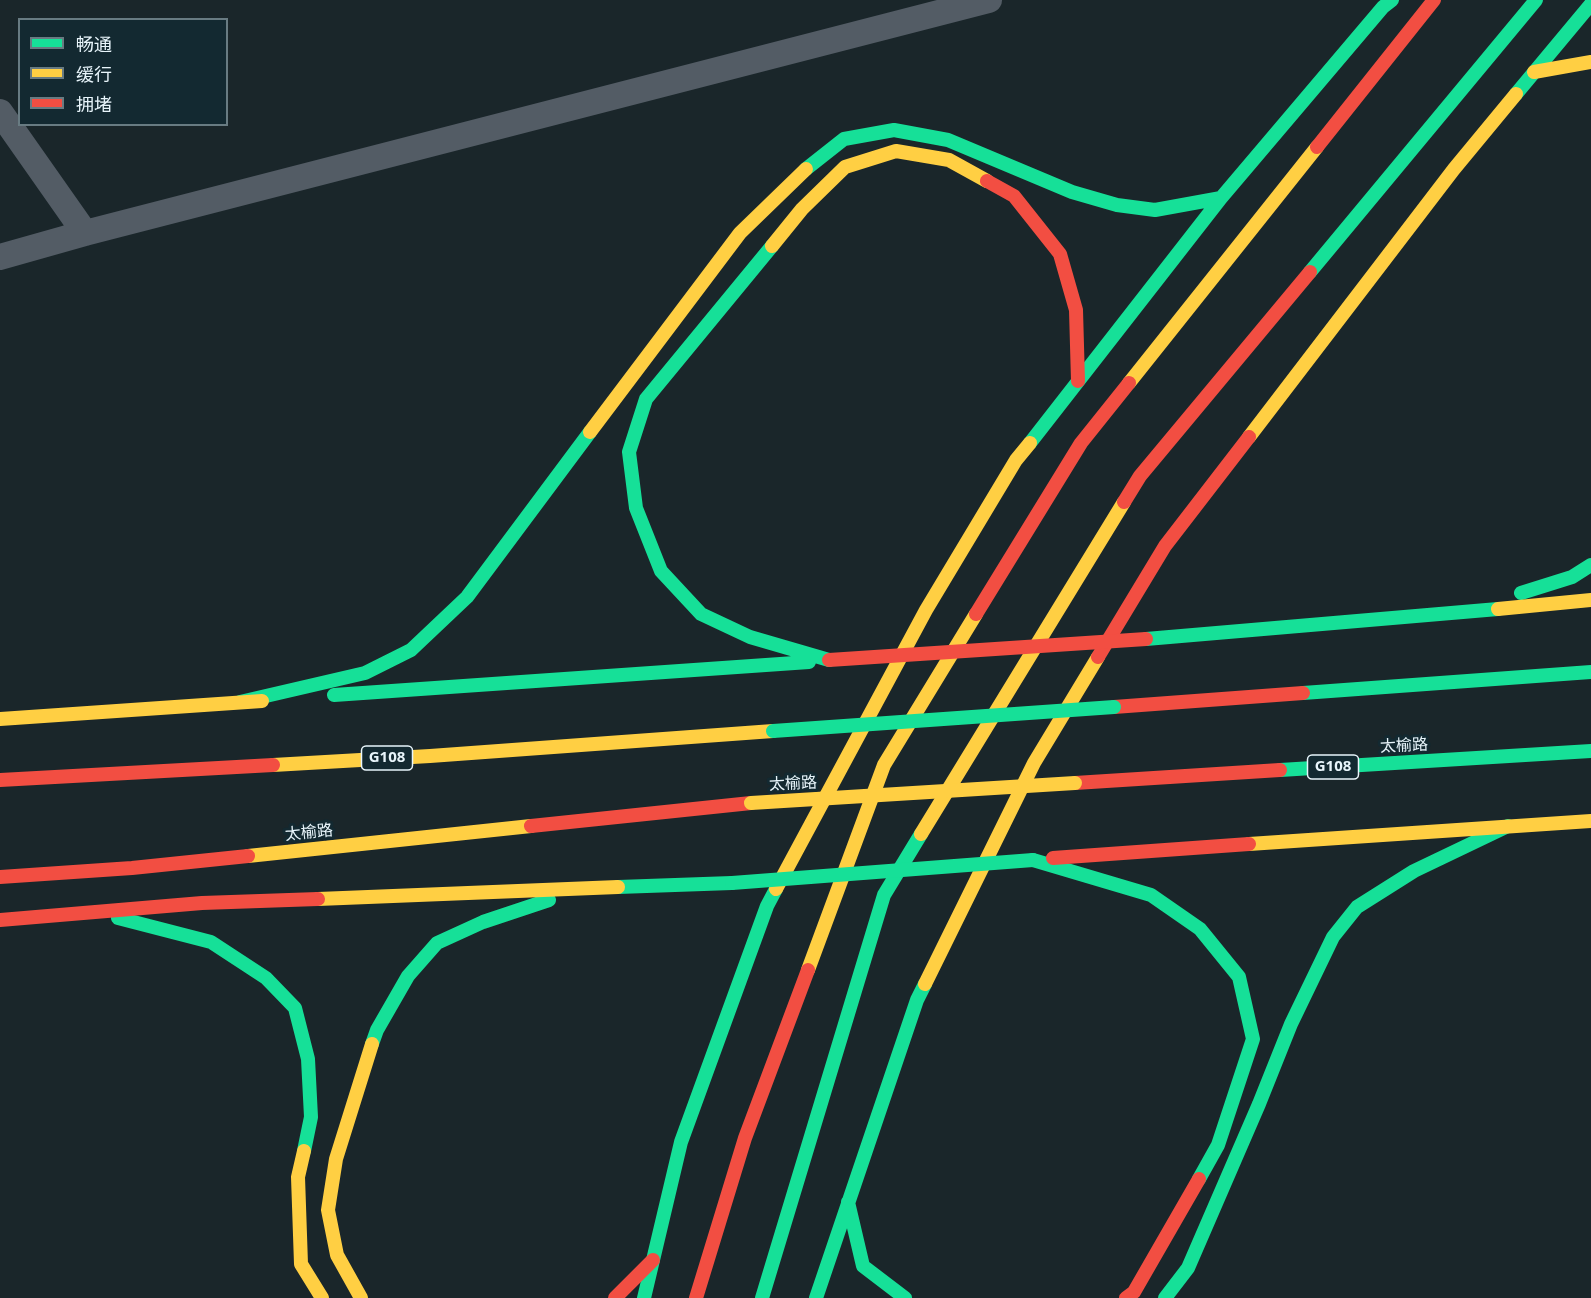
<!DOCTYPE html>
<html>
<head>
<meta charset="utf-8">
<style>
	body { margin:0 }
	#map { position:relative; width:1591px; height:1298px; overflow:hidden; background:#1a262a; font-family:"Noto Sans","Noto Sans SC",sans-serif }
	canvas { display:block }
	.legend { position:absolute; left:18px; top:18px; width:210px; height:108px; box-sizing:border-box; background:#132931; border:2px solid #687b82; margin:0; padding:8px 10px; list-style:none; font-size:18px; color:#e8f5fb }
	.legend li { display:flex; align-items:center; gap:12px; height:30px }
	.legend b { width:30px; border:2px solid #687b82 }
</style>
</head>
<body>
<div id="map">
<canvas width="1591" height="1298"></canvas>
<ul class="legend">
<li><b style="height:8px;background:#16e098"></b>畅通</li>
<li><b style="height:8px;background:#ffcf43"></b>缓行</li>
<li><b style="height:8px;background:#f24e42"></b>拥堵</li>
</ul>
</div>
<script>
const context = document.querySelector('canvas').getContext('2d');
context.lineJoin = 'round';
function strokePath(path, color, width, dash) { context.strokeStyle = color; context.lineWidth = width; context.lineCap = dash ? 'butt' : 'round'; context.setLineDash(dash || []); context.stroke(path); }
function label(font, color, halo, rows, align = 'center') {
  context.font = font + ' "Noto Sans","Noto Sans SC",sans-serif'; context.lineWidth = 6; context.setLineDash([]); context.textBaseline = 'middle'; context.strokeStyle = halo; context.fillStyle = color; for (const [text, x, y, turn = 0] of rows) {
    context.save(); context.translate(x, y); context.rotate((+turn || 0) * Math.PI / 180); context.textAlign = isNaN(turn) ? turn : align; if (halo) context.strokeText(text, 0, 0); context.fillText(text, 0, 0); context.restore();
  }
}
strokePath(new Path2D(`
	M 0,112 L 85,233
	M 0,257 L 85,233 L 989,0`), '#535c65', 26);
strokePath(new Path2D(`
	M 1516,94 L 1591,4
	M 806,169 L 844,139 L 894,130 L 948,140 L 1072,192 L 1117,205 L 1155,210 L 1221,198
	M 772,246 L 646,399 L 629,452 L 636,508 L 661,571 L 701,614 L 750,637 L 829,660
	M 1310,272 L 1536,0
	M 1030,443 L 1221,198 L 1383,7 L 1392,0
	M 1521,593 L 1572,577 L 1591,565
	M 1146,639 L 1498,609
	M 1303,693 L 1591,672
	M 334,695 L 809,662
	M 240,702 L 365,673 L 411,650 L 467,597 L 590,432
	M 1280,770 L 1591,751
	M 1033,860 L 1151,895 L 1200,929 L 1239,977 L 1253,1039 L 1218,1145 L 1199,1179
	M 618,887 L 732,883
	M 118,918 L 211,942 L 266,978 L 295,1008 L 308,1059 L 311,1117 L 304,1151
	M 372,1044 L 377,1030 L 408,976 L 437,943 L 483,922 L 549,900
	M 848,1202 L 863,1266 L 905,1298
	M 644,1298 L 681,1142 L 767,906 L 776,889
	M 762,1298 L 884,895 L 921,834
	M 816,1298 L 917,1000 L 925,984
	M 1165,1298 L 1188,1268 L 1259,1104 L 1291,1024 L 1333,937 L 1357,907 L 1414,871 L 1508,826`), '#16e098', 14);
strokePath(new Path2D(`
	M 1534,72 L 1591,62
	M 772,246 L 802,209 L 845,167 L 896,151 L 949,160 L 987,181
	M 1129,383 L 1317,147
	M 590,432 L 740,233 L 806,169
	M 1249,437 L 1454,169 L 1516,94
	M 1498,609 L 1591,600
	M 0,719 L 262,701
	M 273,765 L 430,756 L 773,731
	M 921,834 L 1124,502
	M 1249,844 L 1591,821
	M 248,856 L 531,826
	M 776,889 L 926,610 L 1016,460 L 1030,443
	M 318,899 L 618,887
	M 808,970 L 884,765 L 976,614
	M 925,984 L 1034,763 L 1098,657
	M 304,1151 L 298,1177 L 301,1264 L 322,1298
	M 361,1298 L 337,1255 L 328,1210 L 336,1159 L 372,1044`), '#ffcf43', 14);
strokePath(new Path2D(`
	M 1317,147 L 1434,0
	M 987,181 L 1014,196 L 1060,254 L 1076,310 L 1078,381
	M 1124,502 L 1140,476 L 1310,272
	M 976,614 L 1081,443 L 1129,383
	M 1098,657 L 1165,546 L 1249,437
	M 1114,707 L 1303,693
	M 0,780 L 273,765
	M 1075,783 L 1280,770
	M 531,826 L 751,803
	M 1053,858 L 1249,844
	M 0,877 L 132,868 L 248,856
	M 0,920 L 202,903 L 318,899
	M 615,1298 L 653,1260
	M 696,1298 L 745,1138 L 808,970
	M 1126,1298 L 1134,1292 L 1199,1179`), '#f24e42', 14);
strokePath(new Path2D(`
	M 773,731 L 1114,707
	M 732,883 L 1033,860`), '#16e098', 14);
strokePath(new Path2D(`
	M 751,803 L 1075,783`), '#ffcf43', 14);
strokePath(new Path2D(`
	M 829,660 L 1146,639`), '#f24e42', 14);
for (const [x, y, w] of [
	[387,758,51],
	[1333,767,51]
]) { const box = new Path2D(); box.roundRect(x - w / 2, y - 12, w, 24, 4.5); context.fillStyle = '#132931'; context.fill(box); strokePath(box, '#e8f5fb', 1.5); }
label('bold 15px', '#e8f5fb', null, [
	["G108",387,758],
	["G108",1333,767]
]);
label('16px', '#e8f5fb', '#132931', [
	["太榆路",1404,746,-3],
	["太榆路",793,784,-3],
	["太榆路",309,833,-6]
]);
</script>
</body>
</html>
